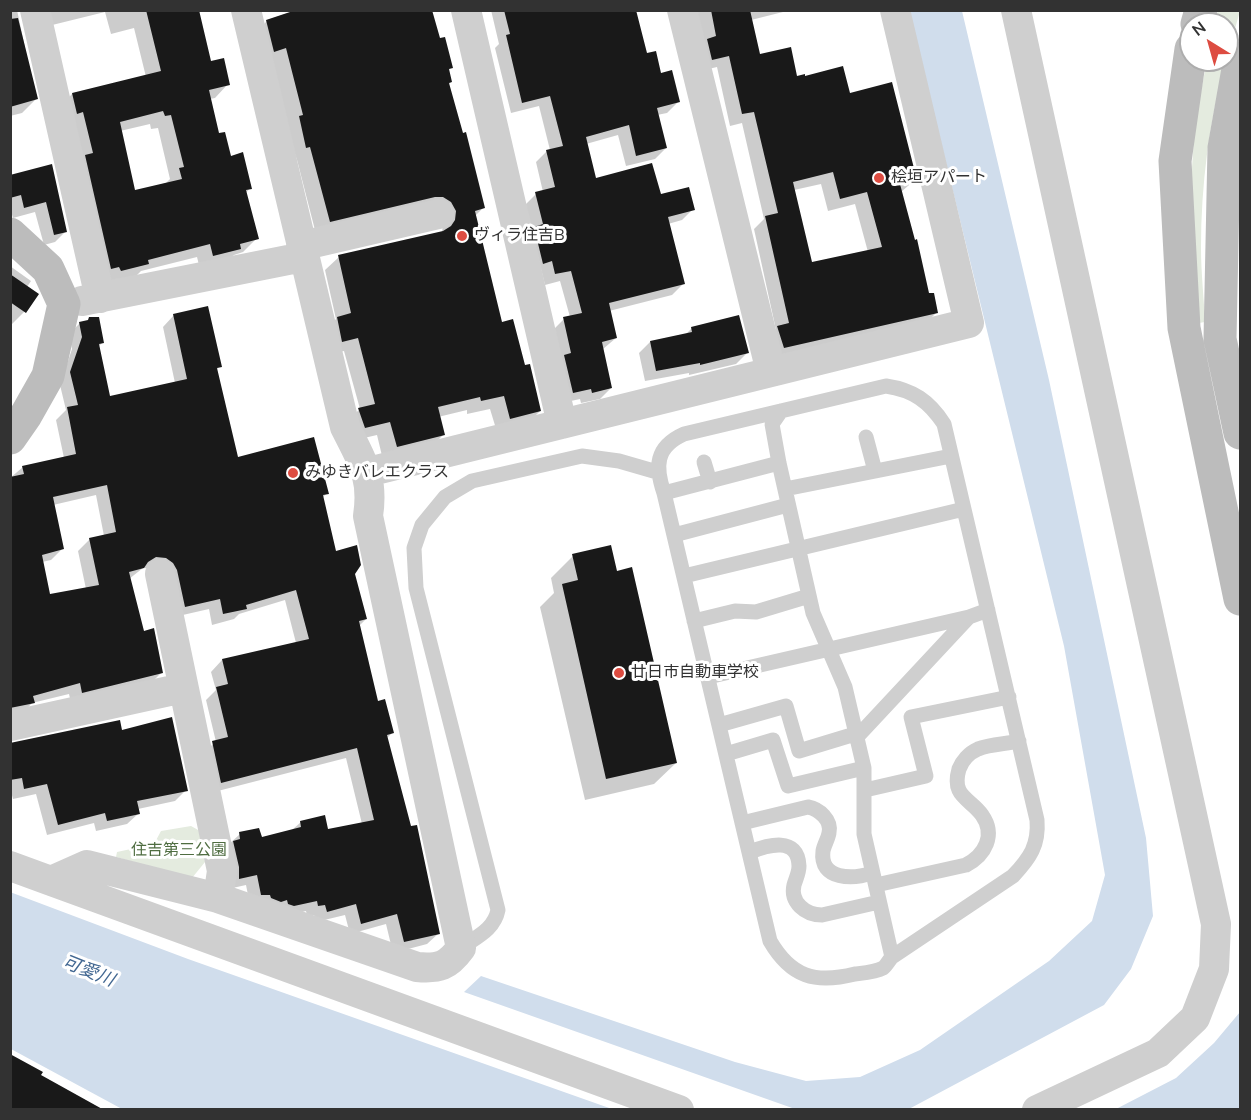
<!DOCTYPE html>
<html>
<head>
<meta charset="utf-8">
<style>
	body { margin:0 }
	#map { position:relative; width:1251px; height:1120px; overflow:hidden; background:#fff; font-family:"Nunito Sans",sans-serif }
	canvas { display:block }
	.frame { position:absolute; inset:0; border:12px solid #323232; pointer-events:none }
	.north { position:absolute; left:1179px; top:12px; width:60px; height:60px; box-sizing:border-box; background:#fff; border:2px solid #adadad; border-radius:50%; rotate:323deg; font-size:16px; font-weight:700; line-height:24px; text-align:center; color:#323232 }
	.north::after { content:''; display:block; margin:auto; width:21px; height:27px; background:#dd4c41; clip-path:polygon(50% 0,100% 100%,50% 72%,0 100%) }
</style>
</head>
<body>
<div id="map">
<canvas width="1251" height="1120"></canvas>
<div class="frame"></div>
<div class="north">N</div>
</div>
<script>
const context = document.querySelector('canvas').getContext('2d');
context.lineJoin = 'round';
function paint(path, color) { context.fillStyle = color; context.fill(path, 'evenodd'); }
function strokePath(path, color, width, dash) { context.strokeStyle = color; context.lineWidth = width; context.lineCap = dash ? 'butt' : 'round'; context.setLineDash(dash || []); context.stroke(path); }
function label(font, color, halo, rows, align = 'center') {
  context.font = font + ' "Nunito Sans","Noto Sans JP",sans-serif'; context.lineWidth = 6; context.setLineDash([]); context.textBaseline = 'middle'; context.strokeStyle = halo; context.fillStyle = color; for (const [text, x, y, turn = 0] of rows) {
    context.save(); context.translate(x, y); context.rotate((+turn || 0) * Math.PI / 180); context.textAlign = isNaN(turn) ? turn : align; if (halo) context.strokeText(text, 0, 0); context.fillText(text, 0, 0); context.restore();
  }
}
paint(new Path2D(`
	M 1218,11 L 1240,11 L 1227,57 L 1227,24 L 1214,24 Z
	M 1207,60 L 1226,60 C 1209,121 1201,185 1201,248 C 1201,273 1204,298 1205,322 L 1199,323 L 1191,182 L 1195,123 Z
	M 191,826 L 200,831 L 205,862 L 192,878 L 116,857 L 117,852 L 154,844 L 161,831 Z`), '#e4ebdf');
paint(new Path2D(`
	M 909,11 L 962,11 L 1049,380 L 1146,838 L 1153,916 L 1131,969 L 1104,1005 L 907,1110 L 795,1109 L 464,992 L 481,976 L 735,1062 L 806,1081 L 860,1077 L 920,1050 L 1049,961 L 1092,921 L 1105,875 L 1064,646 Z
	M 10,892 L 188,959 L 612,1109 L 122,1109 L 11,1049 Z
	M 1240,1012 L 1240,1109 L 1116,1109 L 1176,1078 L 1214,1043 Z`), '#d0ddec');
paint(new Path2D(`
	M 10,10 L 17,10 L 36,99 L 22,113 L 10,116 Z
	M 32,10 L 198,10 L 210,62 L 228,84 L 215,98 L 210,99 L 218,135 L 250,188 L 246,193 L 257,238 L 243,252 L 234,255 L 226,262 L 200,269 L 197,257 L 141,271 L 134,278 L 107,284 L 59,108 L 72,94 L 146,77 L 134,28 L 111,34 L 105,12 L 40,28 ZM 150,124 L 151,129 L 158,128 L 170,179 L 166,183 L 134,192 L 120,131 Z
	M 491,10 L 635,10 L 646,55 L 678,102 L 667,113 L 657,115 L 666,148 L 655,159 L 626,166 L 618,135 L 586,144 L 595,180 L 660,196 L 693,209 L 682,220 L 668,224 L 683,284 L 672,295 L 609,311 L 616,338 L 603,349 L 611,388 L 600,399 L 581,403 L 580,399 L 562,403 L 553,330 L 564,319 L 570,317 L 560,281 L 545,285 L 525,205 L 536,194 L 543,192 L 536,162 L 547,151 L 550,150 L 539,106 L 511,113 L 495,48 L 499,44 Z
	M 697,10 L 791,10 L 751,20 L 759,56 L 796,78 L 849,95 L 916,179 L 901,192 L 928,295 L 936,313 L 924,325 L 772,360 L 776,330 L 754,229 L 764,219 L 742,123 L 730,126 L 717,67 L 700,71 ZM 821,184 L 828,211 L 855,204 L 868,252 L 810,264 L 794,190 Z
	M 267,21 L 439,40 L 451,67 L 448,71 L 451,82 L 448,85 L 483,208 L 475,216 L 501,324 L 523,367 L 540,411 L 526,425 L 497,432 L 490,409 L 467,414 L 467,410 L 438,417 L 443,435 L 429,449 L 383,460 L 377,435 L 351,441 L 345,423 L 360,409 L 344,351 L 329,354 L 324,332 L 336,319 L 325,270 L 339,257 L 442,232 L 443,225 L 316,234 L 297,160 L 253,35 Z
	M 51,166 L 66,231 L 55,242 L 44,245 L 35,212 L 13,218 L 10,208 L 10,177 Z
	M 10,266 L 31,281 L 27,287 L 24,312 L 11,325 Z
	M 174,315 L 220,366 L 216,370 L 237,459 L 327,493 L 322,498 L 335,553 L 354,573 L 366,619 L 359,626 L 377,702 L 392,733 L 387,738 L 439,933 L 427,944 L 393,953 L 386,924 L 350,934 L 345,915 L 316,922 L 314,915 L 307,916 L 306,911 L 282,917 L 250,905 L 246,885 L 228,889 L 228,845 L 240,834 L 260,838 L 292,830 L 301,822 L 327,831 L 362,824 L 346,758 L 210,793 L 202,753 L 216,742 L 206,700 L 216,690 L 211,672 L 222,660 L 296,643 L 285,600 L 239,614 L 234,619 L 212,625 L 209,609 L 174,617 L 154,569 L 143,568 L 129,579 L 143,632 L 161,673 L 150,684 L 71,703 L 69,694 L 32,703 L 22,714 L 10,716 L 10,478 L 23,467 L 64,458 L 56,420 L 66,410 L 60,385 L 72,349 L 69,334 L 80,323 L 103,342 L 99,346 L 109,397 L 175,383 L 163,327 ZM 96,495 L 104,536 L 90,539 L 78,551 L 86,589 L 49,595 L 42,562 L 51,560 L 63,548 L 53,505 Z
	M 692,328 L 747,353 L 736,364 L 689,375 L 689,373 L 645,381 L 639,353 L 650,342 L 685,335 Z
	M 573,556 L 616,572 L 676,763 L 654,784 L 585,800 L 540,607 L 554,593 L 551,578 Z
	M 121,732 L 186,790 L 175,801 L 138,809 L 139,813 L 127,824 L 96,831 L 94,823 L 47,835 L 36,794 L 13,799 L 10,788 L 10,744 Z`), '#0003');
paint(new Path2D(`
	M 146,10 L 199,10 L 211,61 L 224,58 L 230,85 L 209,90 L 219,133 L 225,132 L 231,156 L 243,152 L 252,189 L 246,190 L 259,239 L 240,244 L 241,249 L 213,256 L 210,244 L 148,260 L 149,264 L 121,271 L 119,267 L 111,269 L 85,155 L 93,153 L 83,112 L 77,114 L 72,93 L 161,71 ZM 163,111 L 165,116 L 171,115 L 184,167 L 179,168 L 182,179 L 135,190 L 120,122 Z
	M 296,10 L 432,10 L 440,38 L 445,37 L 453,68 L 449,69 L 452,82 L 449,83 L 463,133 L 466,132 L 485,208 L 475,211 L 502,322 L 513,319 L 525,365 L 530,364 L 541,411 L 510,419 L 504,396 L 481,401 L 480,397 L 438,407 L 445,435 L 397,447 L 390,422 L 365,428 L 358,408 L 375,404 L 358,338 L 342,342 L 337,317 L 351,313 L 338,255 L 443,231 L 451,226 L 455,220 L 456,211 L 451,202 L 443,197 L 435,197 L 330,222 L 310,147 L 306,148 L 299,116 L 303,115 L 286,48 L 274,52 L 266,20 Z
	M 504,10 L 636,10 L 647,53 L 656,51 L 661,73 L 672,70 L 680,102 L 657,108 L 667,148 L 636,156 L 629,125 L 586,137 L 596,178 L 652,163 L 661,194 L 689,187 L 695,210 L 668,217 L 685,284 L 609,303 L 617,338 L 602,342 L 612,388 L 592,393 L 591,389 L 573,393 L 564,355 L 571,353 L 563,317 L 582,313 L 571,271 L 555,274 L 552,261 L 543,264 L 534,227 L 543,224 L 535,192 L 555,187 L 546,150 L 563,146 L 550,96 L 522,103 L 506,35 L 510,34 Z
	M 711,10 L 750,10 L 760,54 L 791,47 L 797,76 L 805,74 L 805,76 L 843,66 L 850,93 L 892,82 L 917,180 L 900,184 L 915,240 L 917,239 L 929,293 L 934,293 L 938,313 L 784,348 L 777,326 L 789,323 L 765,216 L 778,213 L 754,112 L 742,114 L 729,56 L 712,60 L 707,39 L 716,36 ZM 833,172 L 840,199 L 867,192 L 882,247 L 812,262 L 793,182 Z
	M 18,18 L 38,99 L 10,107 L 10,19 Z
	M 52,164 L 67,232 L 54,235 L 46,202 L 24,208 L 21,195 L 10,198 L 10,175 Z
	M 10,274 L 39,294 L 26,313 L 10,302 Z
	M 208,306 L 222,367 L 217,368 L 238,457 L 314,437 L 329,494 L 323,495 L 336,551 L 357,545 L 361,565 L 355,574 L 367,619 L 359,621 L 378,701 L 385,699 L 394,733 L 387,735 L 411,826 L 417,825 L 440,934 L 404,942 L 397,914 L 361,924 L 356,904 L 327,912 L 325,905 L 318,906 L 317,901 L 294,906 L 288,904 L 287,900 L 281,902 L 271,898 L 270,895 L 261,895 L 257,875 L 239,879 L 239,867 L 233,841 L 240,839 L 239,832 L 259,828 L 262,837 L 301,827 L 300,821 L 325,815 L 328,829 L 374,820 L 357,748 L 221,783 L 212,741 L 228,737 L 216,687 L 228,684 L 222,659 L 309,639 L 296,590 L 246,605 L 247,609 L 223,614 L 220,599 L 185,607 L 177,570 L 173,563 L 166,558 L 156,557 L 148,562 L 144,568 L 129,572 L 144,631 L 154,628 L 163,673 L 82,693 L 80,683 L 33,696 L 35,703 L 10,708 L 10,477 L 24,474 L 22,466 L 76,454 L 67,407 L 78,405 L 70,372 L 82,337 L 79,322 L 88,320 L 89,317 L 99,317 L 104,343 L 99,344 L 110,396 L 187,379 L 173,314 ZM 107,485 L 116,532 L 89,538 L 99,585 L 50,594 L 42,555 L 64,549 L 53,497 Z
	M 739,315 L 749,353 L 700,365 L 700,363 L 656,371 L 650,341 L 692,332 L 691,327 Z
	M 611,545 L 617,571 L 632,567 L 677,763 L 606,779 L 562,584 L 578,580 L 572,554 Z
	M 172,717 L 188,791 L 137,801 L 140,814 L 107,821 L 105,813 L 58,825 L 47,784 L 24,789 L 22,778 L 10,780 L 10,743 L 120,720 L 122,730 Z
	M 10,1054 L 43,1072 L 41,1075 L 104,1110 L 10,1110 Z`), '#191919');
strokePath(new Path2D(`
	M 886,386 C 913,390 929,401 944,424 L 1037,820 C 1039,845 1030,858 1013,876 L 892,957 C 889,960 886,966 883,968 C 876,972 863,973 855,974 C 815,984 791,977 770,941 L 664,493 C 655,467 655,447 684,434 Z
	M 781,411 L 772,424 L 779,463 L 813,613 L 845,687 L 864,768 L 864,834 L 892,957
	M 866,437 L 875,471
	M 704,462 L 710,482
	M 785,489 L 951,456
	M 664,493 L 779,463
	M 674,535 L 788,505
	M 684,576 L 964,509
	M 694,621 L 735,611 L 756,612 L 809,596
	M 708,677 L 969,617 L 988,610
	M 719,725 L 786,706 L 799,751 L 855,734
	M 857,737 L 969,617
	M 726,754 L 773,740 L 788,786 L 864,768
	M 865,790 L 926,776 L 911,717 L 1009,697
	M 742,823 L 808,807 C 819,809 832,820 829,833 C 828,839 824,845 823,851 C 819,881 854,879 872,873
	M 750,852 C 768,845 798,836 799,866 C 799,873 796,878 794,885 C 790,902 805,915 822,915 L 879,902
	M 876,885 L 966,865 C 985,855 996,835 982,815 C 970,798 951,797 959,769 C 962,761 969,753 978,749 C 990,744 1006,744 1019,741
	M 461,948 C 476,937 494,930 498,910 L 416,588 L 414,548 L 422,525 L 445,497 L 472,481 L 582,456 L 619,461 L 657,472`), '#cfcfcf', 15);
strokePath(new Path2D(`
	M 35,10 L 100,298
	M 466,10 L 562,424
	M 682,10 L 771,372
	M 1016,10 L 1216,924 L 1214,969 L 1195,1018 L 1158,1053 L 1037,1110
	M 301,246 L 439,214
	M 82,301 L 303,257
	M 368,472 L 969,323 L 895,10
	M 160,574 L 222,871 L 218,898
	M 10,726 L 183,688
	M 10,866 L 51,881 L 87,865 L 218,898 L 417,967 C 439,969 448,966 461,948 L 368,516 C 374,477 362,461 345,427 L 246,10
	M 51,881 L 679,1110`), '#cfcfcf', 30);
strokePath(new Path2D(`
	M 1197,24 L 1201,10
	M 1191,49 L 1175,161 L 1184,328 L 1240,599
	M 1240,58 L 1224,148 L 1220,339 L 1240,433
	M 10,234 L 48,269 L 64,304 L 48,376 L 26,415 L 10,438`), '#bcbcbc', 33);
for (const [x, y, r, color] of [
	[879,178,6,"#dd4c41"],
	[462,236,6,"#dd4c41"],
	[293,473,6,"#dd4c41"],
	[619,673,6,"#dd4c41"]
]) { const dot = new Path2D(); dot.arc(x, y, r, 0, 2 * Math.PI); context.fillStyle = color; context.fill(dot); strokePath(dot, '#fff', 2); }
label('16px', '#323232', '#fff', [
	["桧垣アパート",891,178],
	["ヴィラ住吉B",474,236],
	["みゆきバレエクラス",305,473],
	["廿日市自動車学校",631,673]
], 'left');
label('16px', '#4f6d41', '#fff', [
	["住吉第三公園",179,851]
]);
label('italic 18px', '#436892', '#fff', [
	["可愛川",88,972,22]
]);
</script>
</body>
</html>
